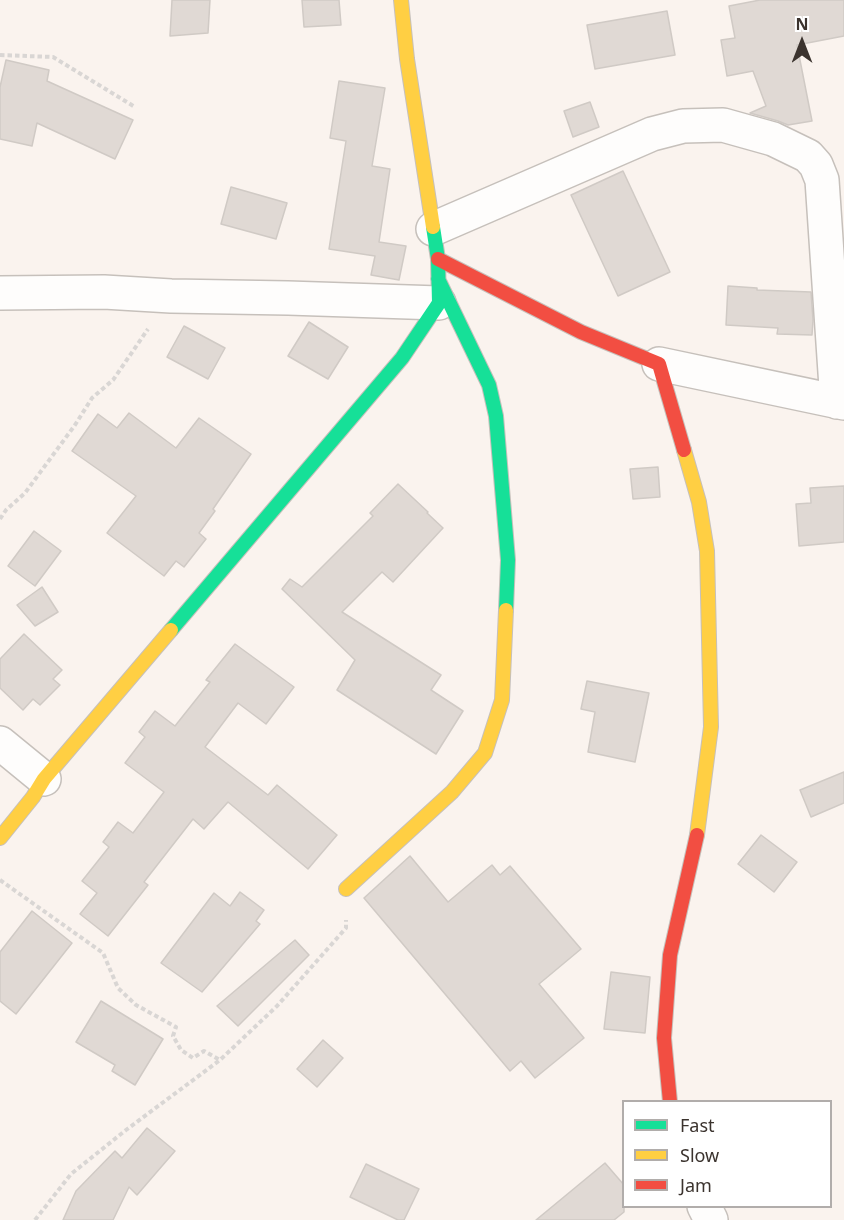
<!DOCTYPE html>
<html>
<head>
<meta charset="utf-8">
<style>
	body { margin:0 }
	#map { position:relative; width:844px; height:1220px; overflow:hidden; background:#faf3ee; font-family:"Noto Sans",sans-serif }
	canvas { display:block }
	.legend { position:absolute; left:622px; top:1100px; width:210px; height:108px; box-sizing:border-box; background:#fff; border:2px solid #b1adab; margin:0; padding:8px 10px; list-style:none; font-size:18px; color:#3b332e }
	.legend li { display:flex; align-items:center; gap:12px; height:30px }
	.legend b { width:30px; border:2px solid #b1adab }
	.north { position:absolute; left:772px; top:12px; width:60px; height:60px; -webkit-text-stroke:4px #fff; paint-order:stroke; rotate:0deg; font-size:16px; font-weight:700; line-height:24px; text-align:center; color:#3b332e }
	.north::after { content:''; display:block; margin:auto; width:21px; height:27px; background:#3b332e; clip-path:polygon(50% 0,100% 100%,50% 72%,0 100%) }
</style>
</head>
<body>
<div id="map">
<canvas width="844" height="1220"></canvas>
<ul class="legend">
<li><b style="height:8px;background:#16e098"></b>Fast</li>
<li><b style="height:8px;background:#ffcf43"></b>Slow</li>
<li><b style="height:8px;background:#f24e42"></b>Jam</li>
</ul>
<div class="north">N</div>
</div>
<script>
const context = document.querySelector('canvas').getContext('2d');
context.lineJoin = 'round';
function paint(path, color) { context.fillStyle = color; context.fill(path, 'evenodd'); }
function strokePath(path, color, width, dash) { context.strokeStyle = color; context.lineWidth = width; context.lineCap = dash ? 'butt' : 'round'; context.setLineDash(dash || []); context.stroke(path); }
const building = new Path2D(`
	M 172,0 L 210,0 L 208,33 L 170,36 Z
	M 302,0 L 339,0 L 341,25 L 304,27 Z
	M 760,0 L 844,0 L 844,36 L 797,45 L 812,121 L 788,125 L 778,121 L 750,113 L 766,106 L 753,71 L 727,76 L 721,40 L 735,38 L 729,6 Z
	M 667,11 L 675,55 L 595,69 L 587,25 Z
	M 6,60 L 49,70 L 47,81 L 133,120 L 115,159 L 37,123 L 32,146 L 0,139 L 0,87 Z
	M 339,81 L 385,88 L 372,166 L 390,169 L 379,242 L 406,246 L 399,280 L 371,275 L 375,256 L 329,249 L 346,141 L 330,138 Z
	M 590,102 L 599,127 L 573,137 L 564,111 Z
	M 623,171 L 670,272 L 618,296 L 571,195 Z
	M 231,187 L 287,203 L 276,239 L 221,224 Z
	M 728,286 L 757,288 L 757,290 L 811,292 L 813,320 L 812,335 L 777,334 L 778,328 L 726,325 Z
	M 309,322 L 348,347 L 328,379 L 288,356 Z
	M 184,326 L 225,348 L 208,379 L 167,357 Z
	M 129,413 L 176,448 L 199,418 L 251,454 L 213,509 L 215,511 L 199,533 L 206,539 L 184,567 L 176,561 L 164,576 L 107,533 L 136,496 L 72,451 L 98,414 L 117,428 Z
	M 658,467 L 660,497 L 633,499 L 630,469 Z
	M 398,484 L 428,512 L 427,513 L 443,528 L 393,582 L 382,572 L 342,612 L 441,675 L 431,690 L 463,711 L 436,754 L 337,690 L 355,660 L 282,589 L 290,579 L 302,587 L 373,516 L 370,513 Z
	M 844,486 L 844,542 L 799,546 L 796,504 L 811,503 L 810,488 Z
	M 34,531 L 61,551 L 35,586 L 8,566 Z
	M 42,587 L 58,612 L 35,626 L 17,605 Z
	M 24,634 L 62,670 L 53,679 L 60,685 L 40,705 L 33,699 L 23,710 L 0,688 L 0,659 Z
	M 235,644 L 294,687 L 266,724 L 238,703 L 205,747 L 268,795 L 277,785 L 337,835 L 308,869 L 228,802 L 204,829 L 193,819 L 144,882 L 148,885 L 108,936 L 80,914 L 97,893 L 82,881 L 109,847 L 103,842 L 118,822 L 133,833 L 164,792 L 125,763 L 145,737 L 139,732 L 155,711 L 175,726 L 210,682 L 206,680 Z
	M 587,681 L 649,693 L 635,762 L 588,752 L 595,712 L 581,709 Z
	M 844,772 L 844,803 L 811,817 L 800,790 Z
	M 761,835 L 797,862 L 774,892 L 738,864 Z
	M 410,856 L 448,902 L 492,865 L 500,875 L 510,866 L 581,949 L 539,984 L 584,1038 L 535,1078 L 521,1061 L 510,1071 L 364,898 Z
	M 240,892 L 264,910 L 256,921 L 260,924 L 202,992 L 161,963 L 214,893 L 230,906 Z
	M 32,911 L 72,943 L 16,1014 L 0,1001 L 0,952 Z
	M 295,940 L 309,955 L 238,1026 L 217,1006 Z
	M 611,972 L 650,977 L 645,1033 L 604,1029 Z
	M 101,1001 L 163,1039 L 135,1085 L 112,1071 L 115,1065 L 76,1042 Z
	M 323,1040 L 343,1058 L 317,1087 L 297,1069 Z
	M 147,1128 L 175,1151 L 137,1195 L 129,1187 L 113,1220 L 63,1220 L 76,1191 L 115,1151 L 122,1158 Z
	M 605,1163 L 624,1185 L 624,1212 L 614,1220 L 536,1220 Z
	M 366,1164 L 419,1189 L 404,1220 L 398,1220 L 350,1197 Z`);
paint(building, '#e0d9d4');
strokePath(building, '#d0cac5', 1.5);
const street = new Path2D(`
	M 433,229 L 652,134 L 683,126 L 723,125 L 773,139 L 808,156 L 816,165 L 822,180 L 837,402
	M 0,293 L 104,292 L 171,296 L 288,298 L 439,303
	M 659,364 L 844,403
	M 0,743 L 44,779
	M 704,1206 L 711,1220`);
const fast = new Path2D(`
	M 438,279 L 489,385 L 496,416 L 508,560 L 506,610
	M 171,630 L 402,358 L 439,303 L 438,259 L 433,227`);
const slow = new Path2D(`
	M 401,0 L 407,59 L 433,227
	M 684,450 L 699,502 L 707,551 L 711,727 L 697,835
	M 0,838 L 33,797 L 44,779 L 171,630
	M 346,889 L 452,792 L 485,753 L 502,700 L 506,610`);
const jam = new Path2D(`
	M 438,259 L 581,332 L 659,364 L 684,450
	M 670,1102 L 664,1038 L 670,955 L 697,835`);
strokePath(street, '#c6c0bb', 36);
strokePath(fast, '#c6c0bb', 16);
strokePath(slow, '#c6c0bb', 16);
strokePath(jam, '#c6c0bb', 16);
strokePath(new Path2D(`
	M 0,55 L 53,57 L 135,107
	M 0,519 L 6,510 L 25,493 L 75,425 L 92,398 L 113,380 L 148,329
	M 0,880 L 103,953 L 118,988 L 136,1005 L 176,1027 L 173,1036 L 181,1050 L 193,1058 L 204,1051 L 220,1060
	M 35,1220 L 71,1174 L 126,1130 L 220,1060 L 277,1006 L 346,928 L 346,920`), '#d9d6d4', 4, [4.5, 3]);
strokePath(street, '#fefdfc', 33);
strokePath(fast, '#16e098', 14);
strokePath(slow, '#ffcf43', 14);
strokePath(jam, '#f24e42', 14);
</script>
</body>
</html>
